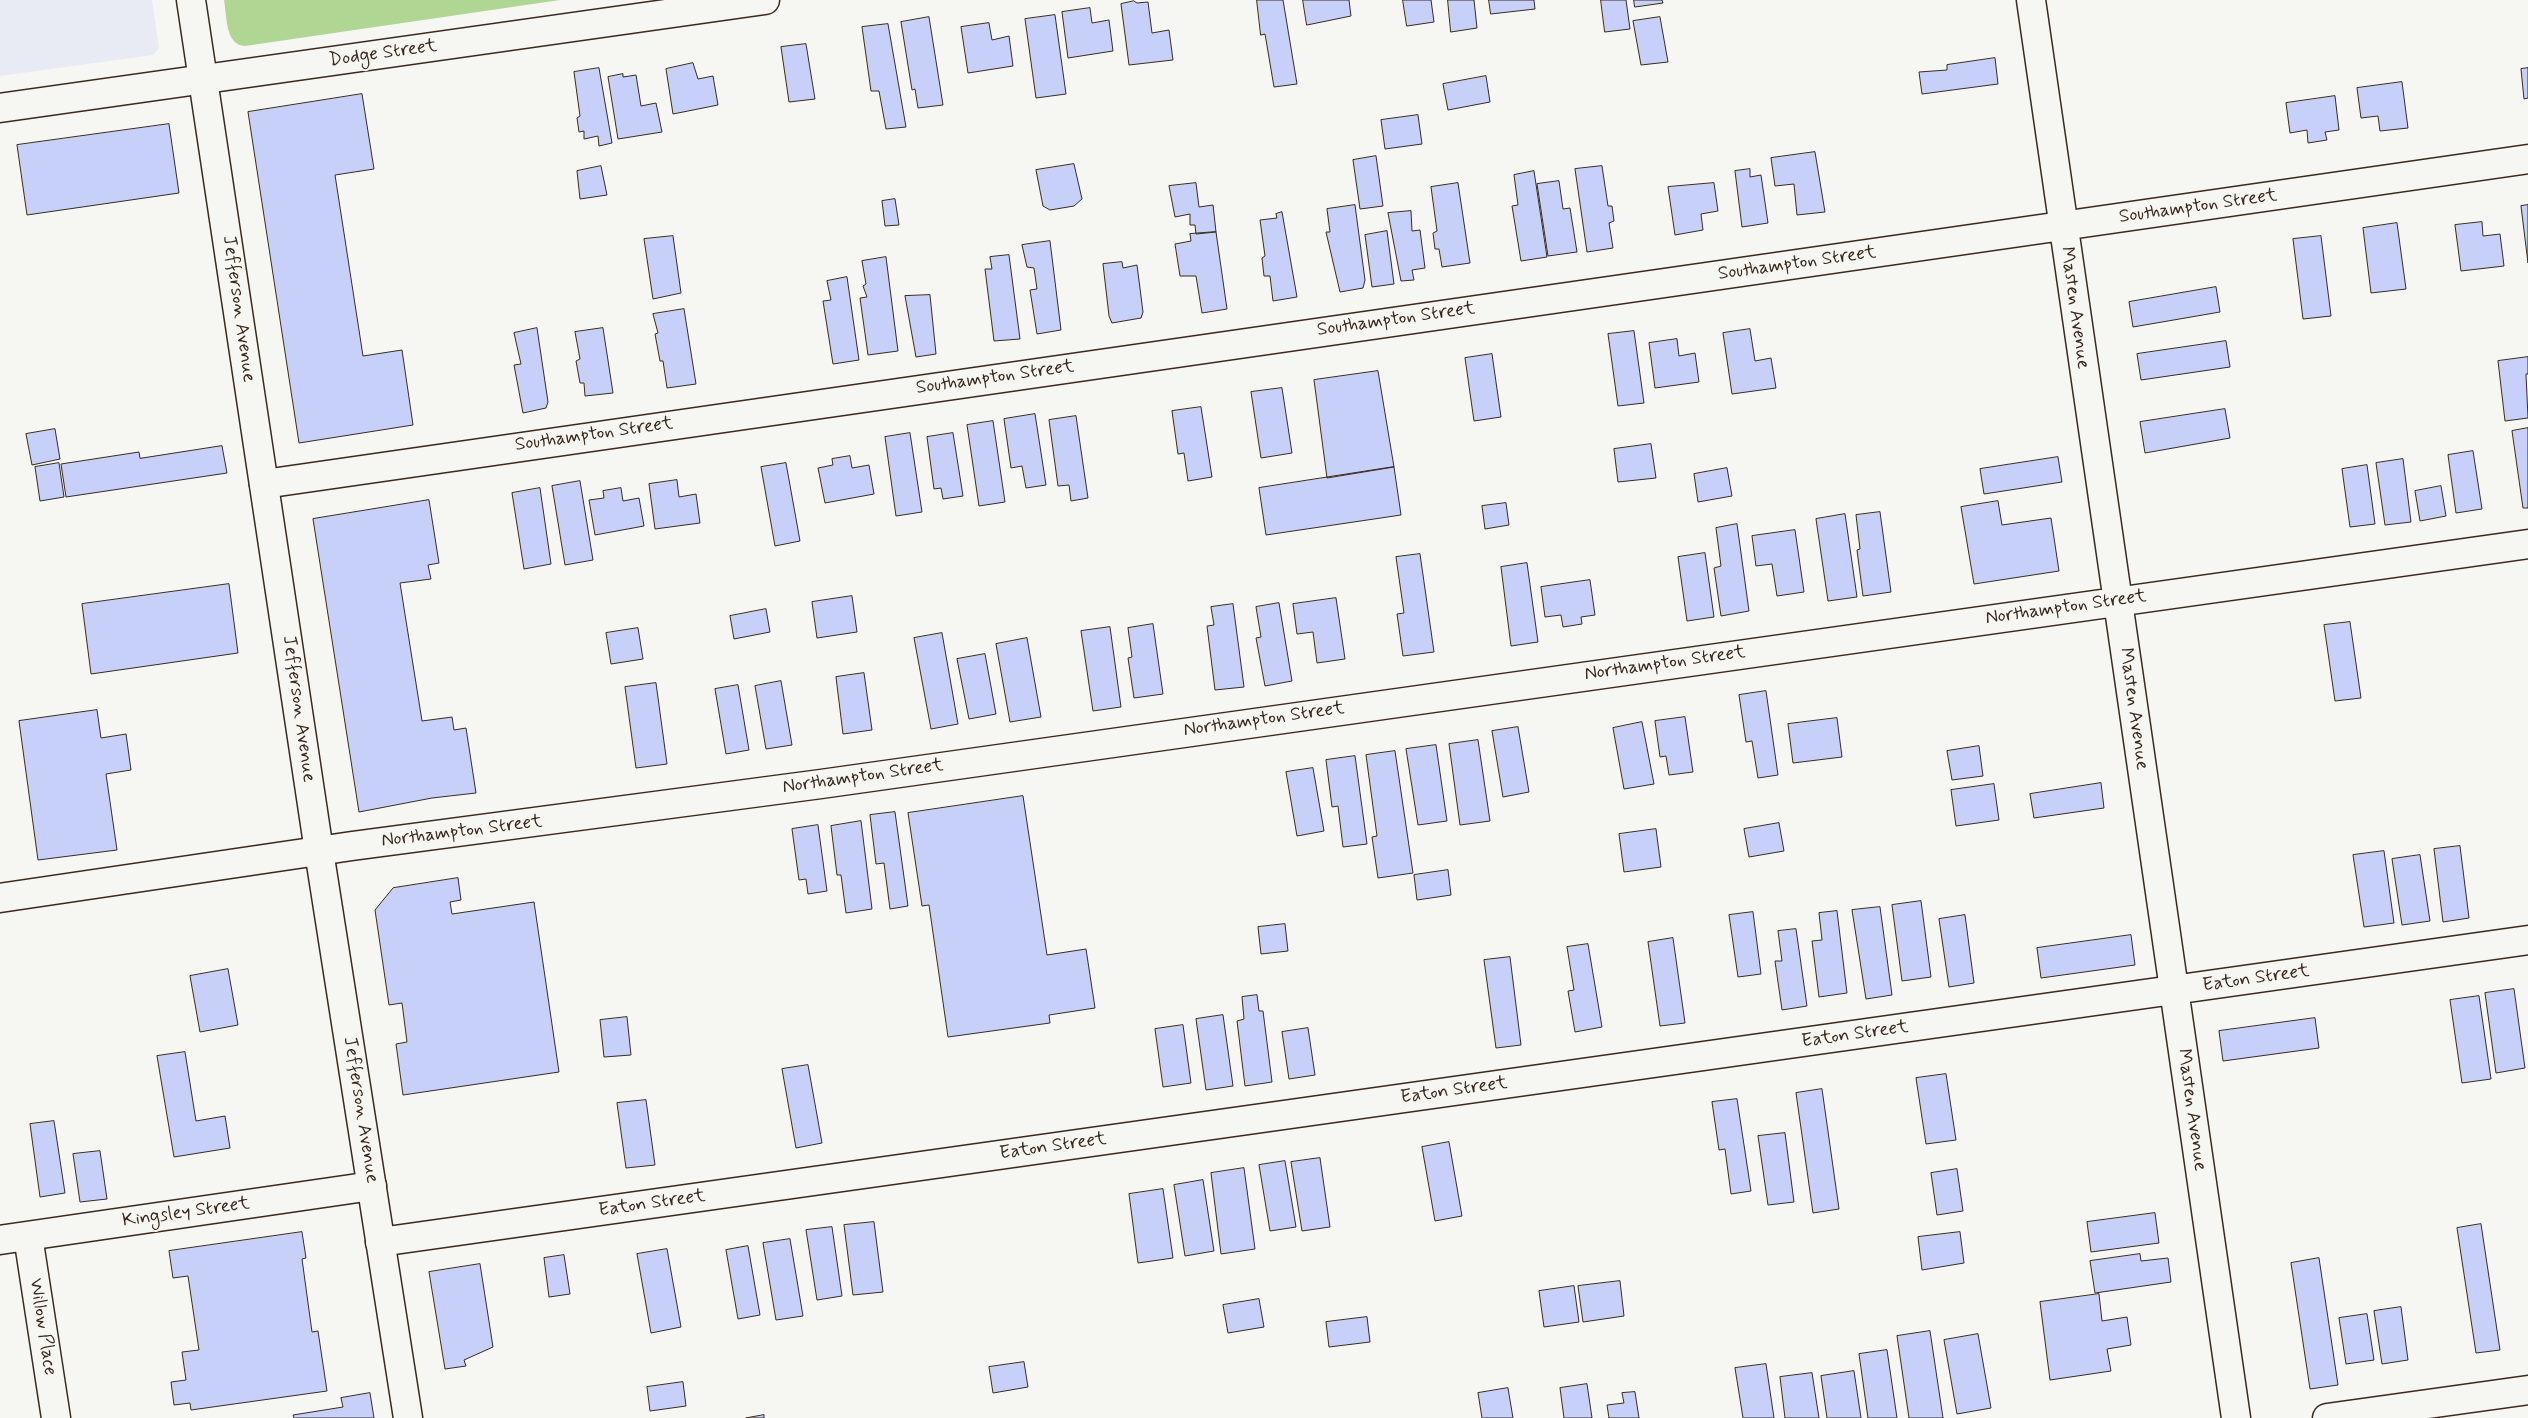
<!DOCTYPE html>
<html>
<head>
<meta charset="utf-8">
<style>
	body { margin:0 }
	canvas { display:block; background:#f6f6f2 }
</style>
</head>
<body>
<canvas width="2528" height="1418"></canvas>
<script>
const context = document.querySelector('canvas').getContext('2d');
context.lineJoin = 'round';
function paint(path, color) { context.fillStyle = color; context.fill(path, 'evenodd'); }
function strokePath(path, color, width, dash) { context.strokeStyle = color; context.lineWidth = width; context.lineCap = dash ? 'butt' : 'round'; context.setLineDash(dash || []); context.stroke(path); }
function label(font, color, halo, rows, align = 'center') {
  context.font = font + ' Mynerve,sans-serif'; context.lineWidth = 4; context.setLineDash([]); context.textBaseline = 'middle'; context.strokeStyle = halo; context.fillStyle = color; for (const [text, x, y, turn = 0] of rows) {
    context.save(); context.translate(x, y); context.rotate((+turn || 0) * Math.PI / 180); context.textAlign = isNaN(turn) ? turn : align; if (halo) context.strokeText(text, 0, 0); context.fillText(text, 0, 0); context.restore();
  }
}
paint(new Path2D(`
	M 0,0 L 152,0 L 159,48 L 153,55 L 0,76 Z`), '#e8ebf4');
paint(new Path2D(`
	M 224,0 L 560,0 L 245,46 C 225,45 227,16 224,0 Z`), '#afd692');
const building = new Path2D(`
	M 1257,0 L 1283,0 L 1297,84 L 1274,87 L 1265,34 L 1261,35 Z
	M 1303,0 L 1349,0 L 1351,16 L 1307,25 Z
	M 1403,0 L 1431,0 L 1434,22 L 1407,26 Z
	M 1448,0 L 1474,0 L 1477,28 L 1451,32 Z
	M 1489,0 L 1534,0 L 1535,9 L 1491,14 Z
	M 1601,0 L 1626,0 L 1630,29 L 1605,32 Z
	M 1634,0 L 1662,0 L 1663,3 L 1635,7 Z
	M 1134,1 L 1137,3 L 1148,2 L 1152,33 L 1169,30 L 1173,60 L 1129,65 L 1121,4 Z
	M 1090,8 L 1092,23 L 1109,20 L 1113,51 L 1068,58 L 1062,12 Z
	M 1055,15 L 1066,94 L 1036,98 L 1025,19 Z
	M 929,17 L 943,105 L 918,108 L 915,89 L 912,90 L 901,22 Z
	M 1660,17 L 1668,62 L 1641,65 L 1633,21 Z
	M 989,23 L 992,40 L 1009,36 L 1013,66 L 968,73 L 961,27 Z
	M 888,24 L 906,127 L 886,129 L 879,91 L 871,91 L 862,27 Z
	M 806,44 L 815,99 L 789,102 L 781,47 Z
	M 1995,58 L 1998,84 L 1922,94 L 1919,72 L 1947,70 L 1947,65 Z
	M 693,63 L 698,79 L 713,76 L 718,105 L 673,114 L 666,69 Z
	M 599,68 L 612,143 L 599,146 L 598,136 L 584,139 L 584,131 L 579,132 L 577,118 L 580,116 L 574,72 Z
	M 2528,68 L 2528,98 L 2524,99 L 2521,69 Z
	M 623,74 L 623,77 L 636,75 L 641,106 L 656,103 L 662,132 L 618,139 L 608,77 Z
	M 1486,76 L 1490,102 L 1448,110 L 1443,84 Z
	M 2402,82 L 2408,128 L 2380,131 L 2378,116 L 2361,118 L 2357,88 Z
	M 362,94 L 374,169 L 335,175 L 363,356 L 402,350 L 413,425 L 299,443 L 248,112 Z
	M 2335,96 L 2339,130 L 2325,132 L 2327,140 L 2308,143 L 2307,130 L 2290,133 L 2286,103 Z
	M 1418,115 L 1422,144 L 1385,149 L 1381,120 Z
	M 169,124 L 179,193 L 27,215 L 17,145 Z
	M 1815,152 L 1825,212 L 1797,215 L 1794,184 L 1775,186 L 1771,158 Z
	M 1376,156 L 1383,206 L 1360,209 L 1353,160 Z
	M 1074,164 L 1082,199 L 1074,206 L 1050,210 L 1043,206 L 1036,170 Z
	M 601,166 L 607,195 L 580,199 L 577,171 Z
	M 1602,166 L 1608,206 L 1612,206 L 1614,221 L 1609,223 L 1613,248 L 1587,252 L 1575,169 Z
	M 1750,169 L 1750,177 L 1761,175 L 1768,223 L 1742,227 L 1735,171 Z
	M 1534,171 L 1547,257 L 1521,261 L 1512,206 L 1518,205 L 1514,175 Z
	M 1559,181 L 1563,209 L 1570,208 L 1577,252 L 1548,256 L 1537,184 Z
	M 1196,183 L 1199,207 L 1213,205 L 1216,232 L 1196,234 L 1195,225 L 1190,225 L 1190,214 L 1175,217 L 1169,186 Z
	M 1458,183 L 1470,263 L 1442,267 L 1439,249 L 1435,249 L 1433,233 L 1437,231 L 1431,187 Z
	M 1714,183 L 1718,211 L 1701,214 L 1703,230 L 1675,235 L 1668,187 Z
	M 895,199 L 899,225 L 885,226 L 882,201 Z
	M 1355,205 L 1365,280 L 1363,288 L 1340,292 L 1326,232 L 1330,232 L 1327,209 Z
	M 2528,205 L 2528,263 L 2521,206 Z
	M 1411,211 L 1412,231 L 1420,230 L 1425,268 L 1412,270 L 1414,280 L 1401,281 L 1388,213 Z
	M 1282,212 L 1297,297 L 1273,301 L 1270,276 L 1264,276 L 1262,258 L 1265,256 L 1260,220 L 1277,218 L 1276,214 Z
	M 2482,222 L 2483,236 L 2500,234 L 2504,266 L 2461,271 L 2455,225 Z
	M 2397,223 L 2406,289 L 2371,293 L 2363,228 Z
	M 1387,231 L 1394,284 L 1372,287 L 1365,235 Z
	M 1216,232 L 1227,309 L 1202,313 L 1196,276 L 1180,276 L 1175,244 L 1191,241 L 1190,234 Z
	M 673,236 L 681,293 L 653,299 L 644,239 Z
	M 2321,236 L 2331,316 L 2303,319 L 2293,239 Z
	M 1050,241 L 1061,330 L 1037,334 L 1030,290 L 1037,289 L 1034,268 L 1027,267 L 1022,245 Z
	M 1009,255 L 1020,339 L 994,341 L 985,269 L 992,269 L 990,257 Z
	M 886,257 L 898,351 L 868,355 L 860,298 L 867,297 L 863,286 L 866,284 L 862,261 Z
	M 1122,262 L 1123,268 L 1137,265 L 1143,312 L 1141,318 L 1112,323 L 1109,316 L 1103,264 Z
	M 847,277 L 859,360 L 833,364 L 823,301 L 831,300 L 827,281 Z
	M 2216,287 L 2220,312 L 2133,327 L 2129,302 Z
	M 930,295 L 936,354 L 916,357 L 905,296 Z
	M 684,309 L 696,384 L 667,388 L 663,361 L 660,361 L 655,334 L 658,333 L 653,314 Z
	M 537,328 L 548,402 L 546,408 L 523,413 L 514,365 L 521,364 L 514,333 Z
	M 603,328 L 613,393 L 585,396 L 584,383 L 580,383 L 576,361 L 580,359 L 575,332 Z
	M 1750,329 L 1755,361 L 1771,358 L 1776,388 L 1732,394 L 1723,333 Z
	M 1634,331 L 1644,403 L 1618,406 L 1608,334 Z
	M 1677,339 L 1679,356 L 1695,353 L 1699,382 L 1655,388 L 1649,343 Z
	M 2226,341 L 2230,367 L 2141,380 L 2137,354 Z
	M 1492,354 L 1501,417 L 1474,421 L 1465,358 Z
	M 2528,357 L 2528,374 L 2526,374 L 2528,418 L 2505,421 L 2498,361 Z
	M 1378,371 L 1394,467 L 1327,478 L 1314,380 Z
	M 1282,388 L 1292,453 L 1261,458 L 1251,392 Z
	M 1201,407 L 1212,477 L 1188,481 L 1184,453 L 1178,454 L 1172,411 Z
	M 2225,409 L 2230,438 L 2145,453 L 2140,422 Z
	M 1035,414 L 1046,485 L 1026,488 L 1022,466 L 1011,468 L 1004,419 Z
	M 1076,416 L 1088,498 L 1071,501 L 1069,485 L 1058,486 L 1049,420 Z
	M 993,421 L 1005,502 L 979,506 L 967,425 Z
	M 2528,428 L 2528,508 L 2523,508 L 2512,431 Z
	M 55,429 L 60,459 L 32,465 L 26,434 Z
	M 910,433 L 922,512 L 896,516 L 885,437 Z
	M 953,433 L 963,496 L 943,499 L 941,488 L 934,489 L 927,437 Z
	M 1651,444 L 1656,478 L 1618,482 L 1614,449 Z
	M 222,446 L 227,473 L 66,497 L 61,464 L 139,452 L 140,458 Z
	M 2473,451 L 2482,509 L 2456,513 L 2448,455 Z
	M 850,456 L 852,468 L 869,465 L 874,494 L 825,503 L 818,468 L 833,465 L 832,459 Z
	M 2058,457 L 2062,482 L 1984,494 L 1980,469 Z
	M 2403,459 L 2411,522 L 2385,525 L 2376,463 Z
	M 59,463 L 64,497 L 40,501 L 35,467 Z
	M 786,463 L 800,541 L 775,546 L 761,467 Z
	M 2367,465 L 2375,524 L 2350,527 L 2342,469 Z
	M 1394,467 L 1401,515 L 1266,535 L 1259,488 Z
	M 1727,468 L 1732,496 L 1698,502 L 1694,474 Z
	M 677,480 L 679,497 L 696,494 L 700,523 L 655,529 L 649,484 Z
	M 580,481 L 593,560 L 565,565 L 552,486 Z
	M 2441,486 L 2446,516 L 2420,521 L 2415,491 Z
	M 540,488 L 551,564 L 524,569 L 512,493 Z
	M 621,488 L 623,501 L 639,498 L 644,526 L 595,535 L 589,500 L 604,498 L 603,491 Z
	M 429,500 L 439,563 L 428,565 L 431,579 L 400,583 L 422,721 L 452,717 L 454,730 L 466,728 L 476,793 L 432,798 L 359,812 L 313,519 Z
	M 1998,501 L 2002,525 L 2051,518 L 2059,571 L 1974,584 L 1961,507 Z
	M 1506,503 L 1509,525 L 1485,529 L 1482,506 Z
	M 1880,512 L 1891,592 L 1863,596 L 1857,550 L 1860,549 L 1856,515 Z
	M 1845,514 L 1857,597 L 1828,601 L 1816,519 Z
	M 1737,524 L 1749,611 L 1721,616 L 1714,568 L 1721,566 L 1716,528 Z
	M 1795,530 L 1804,592 L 1777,596 L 1772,564 L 1756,566 L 1752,536 Z
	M 1705,553 L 1714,617 L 1687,621 L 1678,557 Z
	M 1420,554 L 1434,652 L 1403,656 L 1397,614 L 1404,613 L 1396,557 Z
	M 1527,563 L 1538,642 L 1511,646 L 1501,567 Z
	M 1590,580 L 1595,615 L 1581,617 L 1582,624 L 1563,627 L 1561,615 L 1545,617 L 1541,587 Z
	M 229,584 L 238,653 L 91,674 L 82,604 Z
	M 852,596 L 857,632 L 817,638 L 812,602 Z
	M 1336,598 L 1345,659 L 1317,663 L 1313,632 L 1297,634 L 1293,604 Z
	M 1279,603 L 1292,681 L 1265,686 L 1256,638 L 1261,637 L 1256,607 Z
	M 1233,604 L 1244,687 L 1215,690 L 1207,626 L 1214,625 L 1211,607 Z
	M 766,609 L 770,632 L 734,639 L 730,616 Z
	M 2350,622 L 2361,698 L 2335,701 L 2324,625 Z
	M 1153,624 L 1163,694 L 1134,698 L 1128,658 L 1132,657 L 1128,628 Z
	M 1110,627 L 1121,707 L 1093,711 L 1081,631 Z
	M 638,628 L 643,659 L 611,664 L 606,633 Z
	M 942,633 L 958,724 L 931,729 L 914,638 Z
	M 1027,638 L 1041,717 L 1010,722 L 996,644 Z
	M 985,654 L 996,714 L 969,719 L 957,659 Z
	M 864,673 L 872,730 L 843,734 L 836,677 Z
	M 781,681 L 792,745 L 766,749 L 755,686 Z
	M 656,683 L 667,764 L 636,768 L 625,687 Z
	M 738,685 L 749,750 L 726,754 L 715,689 Z
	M 1766,691 L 1778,775 L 1758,778 L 1752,741 L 1746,742 L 1739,695 Z
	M 97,710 L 101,738 L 126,734 L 131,770 L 106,774 L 117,850 L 38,860 L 19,721 Z
	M 1685,717 L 1693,772 L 1669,775 L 1666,756 L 1660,757 L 1655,721 Z
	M 1837,718 L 1842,757 L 1793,763 L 1788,724 Z
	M 1642,722 L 1654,784 L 1624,789 L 1613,728 Z
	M 1518,727 L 1529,792 L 1503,797 L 1492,731 Z
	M 1478,740 L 1490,821 L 1460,825 L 1449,744 Z
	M 1436,745 L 1447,821 L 1418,825 L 1406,749 Z
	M 1979,746 L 1983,776 L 1952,780 L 1947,751 Z
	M 1395,751 L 1413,873 L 1378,878 L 1372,837 L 1377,836 L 1366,755 Z
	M 1355,756 L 1367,844 L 1343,847 L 1338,806 L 1332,807 L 1326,760 Z
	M 1313,768 L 1324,831 L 1297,836 L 1286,772 Z
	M 2101,783 L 2104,808 L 2034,818 L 2030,794 Z
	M 1994,784 L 1999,820 L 1956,826 L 1951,790 Z
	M 1023,796 L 1047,955 L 1086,949 L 1095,1008 L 1049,1015 L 1050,1023 L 948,1037 L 929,905 L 922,906 L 908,813 Z
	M 895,812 L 908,906 L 890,909 L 884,863 L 876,864 L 870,815 Z
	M 861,821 L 872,909 L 846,913 L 841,875 L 837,875 L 831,826 Z
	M 1779,823 L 1784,851 L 1749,857 L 1744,829 Z
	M 818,825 L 827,891 L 808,894 L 806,879 L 799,880 L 792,829 Z
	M 1656,829 L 1661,867 L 1624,872 L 1619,834 Z
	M 2460,846 L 2469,918 L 2443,922 L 2434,849 Z
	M 2384,851 L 2394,923 L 2364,927 L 2353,855 Z
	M 2420,855 L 2430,921 L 2402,925 L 2392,859 Z
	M 1448,870 L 1451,895 L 1417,900 L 1414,875 Z
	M 458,878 L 461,900 L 450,902 L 452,914 L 534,902 L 559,1072 L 403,1095 L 396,1044 L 407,1042 L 402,1003 L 389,1005 L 375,910 L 393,888 Z
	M 1921,901 L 1931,977 L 1902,981 L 1892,905 Z
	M 1880,907 L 1892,995 L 1866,999 L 1852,910 Z
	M 1837,911 L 1847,993 L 1819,997 L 1812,941 L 1822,940 L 1819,913 Z
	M 1753,912 L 1761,974 L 1738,977 L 1729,915 Z
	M 1965,915 L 1974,983 L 1949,987 L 1939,919 Z
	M 1285,924 L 1288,951 L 1261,954 L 1258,927 Z
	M 1796,929 L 1807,1006 L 1782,1010 L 1775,961 L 1782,961 L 1778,931 Z
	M 2131,935 L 2135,965 L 2041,978 L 2037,948 Z
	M 1673,938 L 1685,1023 L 1660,1026 L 1648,942 Z
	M 1588,944 L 1602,1027 L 1575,1032 L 1568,991 L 1574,990 L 1567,947 Z
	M 1510,957 L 1521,1045 L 1496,1048 L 1484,960 Z
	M 228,969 L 238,1025 L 200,1032 L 190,976 Z
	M 2514,989 L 2525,1068 L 2496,1073 L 2485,993 Z
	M 1257,995 L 1259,1011 L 1263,1011 L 1272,1082 L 1245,1086 L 1237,1021 L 1244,1019 L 1242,997 Z
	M 2479,996 L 2491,1079 L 2462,1083 L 2450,1000 Z
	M 1223,1015 L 1233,1086 L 1206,1090 L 1196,1019 Z
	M 627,1017 L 631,1055 L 604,1057 L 600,1020 Z
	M 2315,1018 L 2319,1048 L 2223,1061 L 2219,1031 Z
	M 1183,1025 L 1191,1083 L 1163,1087 L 1155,1029 Z
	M 1308,1028 L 1315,1075 L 1289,1079 L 1282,1032 Z
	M 185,1052 L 196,1121 L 225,1116 L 230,1148 L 174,1157 L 157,1056 Z
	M 808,1065 L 822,1143 L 796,1148 L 782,1069 Z
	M 1946,1074 L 1956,1140 L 1926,1144 L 1916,1078 Z
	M 1822,1089 L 1839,1209 L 1813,1213 L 1796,1093 Z
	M 1737,1099 L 1751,1191 L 1731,1194 L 1725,1149 L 1719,1150 L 1712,1102 Z
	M 646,1100 L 655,1165 L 626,1168 L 617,1103 Z
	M 54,1121 L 65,1193 L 40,1197 L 30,1124 Z
	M 1785,1133 L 1794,1202 L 1768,1205 L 1758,1136 Z
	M 1449,1142 L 1462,1216 L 1435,1221 L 1422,1147 Z
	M 100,1151 L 107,1199 L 80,1202 L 73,1154 Z
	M 1320,1158 L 1330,1227 L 1302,1231 L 1291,1162 Z
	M 1285,1161 L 1296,1227 L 1270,1231 L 1259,1165 Z
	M 1244,1168 L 1255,1249 L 1221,1254 L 1211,1173 Z
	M 1957,1169 L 1963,1211 L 1937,1215 L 1931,1173 Z
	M 1203,1180 L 1214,1251 L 1185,1256 L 1174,1185 Z
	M 1163,1189 L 1173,1258 L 1138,1263 L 1129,1194 Z
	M 2155,1213 L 2159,1243 L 2091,1252 L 2087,1222 Z
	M 874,1222 L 883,1292 L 853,1295 L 844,1225 Z
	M 2481,1224 L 2500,1350 L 2476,1353 L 2457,1228 Z
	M 832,1227 L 842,1296 L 817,1300 L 806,1230 Z
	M 302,1232 L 306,1258 L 302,1259 L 312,1332 L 318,1331 L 327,1391 L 191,1410 L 190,1403 L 174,1405 L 171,1382 L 186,1380 L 182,1352 L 199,1350 L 188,1276 L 173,1278 L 169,1251 Z
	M 1960,1232 L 1964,1263 L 1922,1270 L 1918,1237 Z
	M 790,1239 L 803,1316 L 776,1320 L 763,1243 Z
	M 748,1246 L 760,1315 L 738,1319 L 726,1250 Z
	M 667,1249 L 681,1327 L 651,1333 L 637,1254 Z
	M 2140,1254 L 2141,1261 L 2168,1258 L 2171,1282 L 2095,1293 L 2090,1261 Z
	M 564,1255 L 570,1294 L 549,1297 L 544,1258 Z
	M 2319,1258 L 2338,1385 L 2310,1389 L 2291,1263 Z
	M 480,1264 L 493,1347 L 464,1360 L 466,1366 L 445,1369 L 429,1272 Z
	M 1620,1281 L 1624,1316 L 1583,1322 L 1578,1286 Z
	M 1574,1286 L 1579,1322 L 1544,1327 L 1539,1291 Z
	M 2099,1294 L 2102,1321 L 2127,1317 L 2131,1345 L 2107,1349 L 2111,1371 L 2050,1380 L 2040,1302 Z
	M 1259,1299 L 1264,1327 L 1228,1333 L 1223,1305 Z
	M 2401,1307 L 2408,1360 L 2382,1364 L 2374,1311 Z
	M 2367,1314 L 2374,1360 L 2346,1364 L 2339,1318 Z
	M 1367,1317 L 1370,1342 L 1329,1347 L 1326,1322 Z
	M 1930,1331 L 1943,1418 L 1909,1418 L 1897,1336 Z
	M 1978,1334 L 1991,1408 L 1957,1414 L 1944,1340 Z
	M 1887,1350 L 1897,1418 L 1868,1418 L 1859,1354 Z
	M 1024,1362 L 1028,1387 L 993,1393 L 989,1367 Z
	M 1766,1364 L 1774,1418 L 1743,1418 L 1735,1368 Z
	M 1854,1371 L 1861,1418 L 1827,1418 L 1821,1376 Z
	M 1812,1373 L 1819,1418 L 1785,1418 L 1780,1377 Z
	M 683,1382 L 686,1406 L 650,1411 L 647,1387 Z
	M 1587,1384 L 1592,1418 L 1564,1418 L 1560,1388 Z
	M 1508,1388 L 1513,1418 L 1482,1418 L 1478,1393 Z
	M 1635,1392 L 1639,1418 L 1609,1418 L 1607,1405 L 1624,1403 L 1622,1393 Z
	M 370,1393 L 374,1418 L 294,1418 L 293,1415 L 343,1407 L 341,1398 Z
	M 764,1415 L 764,1418 L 746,1418 Z`);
paint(building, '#c6d0f8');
strokePath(building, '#3b2a1e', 1);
const street = new Path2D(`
	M 2031,0 L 2236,1418
	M 0,108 L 765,0
	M 264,484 L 2528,159
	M 0,898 L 352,846 L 821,784 L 2528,544
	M 28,1236 L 56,1418
	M 0,1240 L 372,1186
	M 380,1242 L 2528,940
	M 2327,1418 L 2528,1390`);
const secondary = new Path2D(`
	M 191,0 L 319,851 L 408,1418`);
strokePath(street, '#3b2a1e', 31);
strokePath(secondary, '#3b2a1e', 31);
strokePath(street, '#f6f6f2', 28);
strokePath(secondary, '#f6f6f2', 28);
label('19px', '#3b2a1e', '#f6f6f2', [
	["Dodge Street",383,54,-8],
	["Southampton Street",2198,207,-8],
	["Southampton Street",1797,264,-8],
	["Masten Avenue",2074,308,82],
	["Jefferson Avenue",238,309,82],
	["Southampton Street",1396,320,-8],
	["Southampton Street",995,378,-8],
	["Southampton Street",594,435,-8],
	["Northampton Street",2066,608,-8],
	["Northampton Street",1665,664,-8],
	["Jefferson Avenue",298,709,82],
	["Masten Avenue",2133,709,82],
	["Northampton Street",1264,720,-8],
	["Northampton Street",863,777,-8],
	["Northampton Street",462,832,-7],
	["Eaton Street",2256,979,-8],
	["Eaton Street",1855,1035,-8],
	["Eaton Street",1454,1091,-8],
	["Jefferson Avenue",360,1110,81],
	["Masten Avenue",2191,1110,82],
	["Eaton Street",1053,1147,-8],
	["Eaton Street",652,1204,-8],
	["Kingsley Street",186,1213,-8],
	["Willow Place",42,1327,81]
]);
</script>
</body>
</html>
